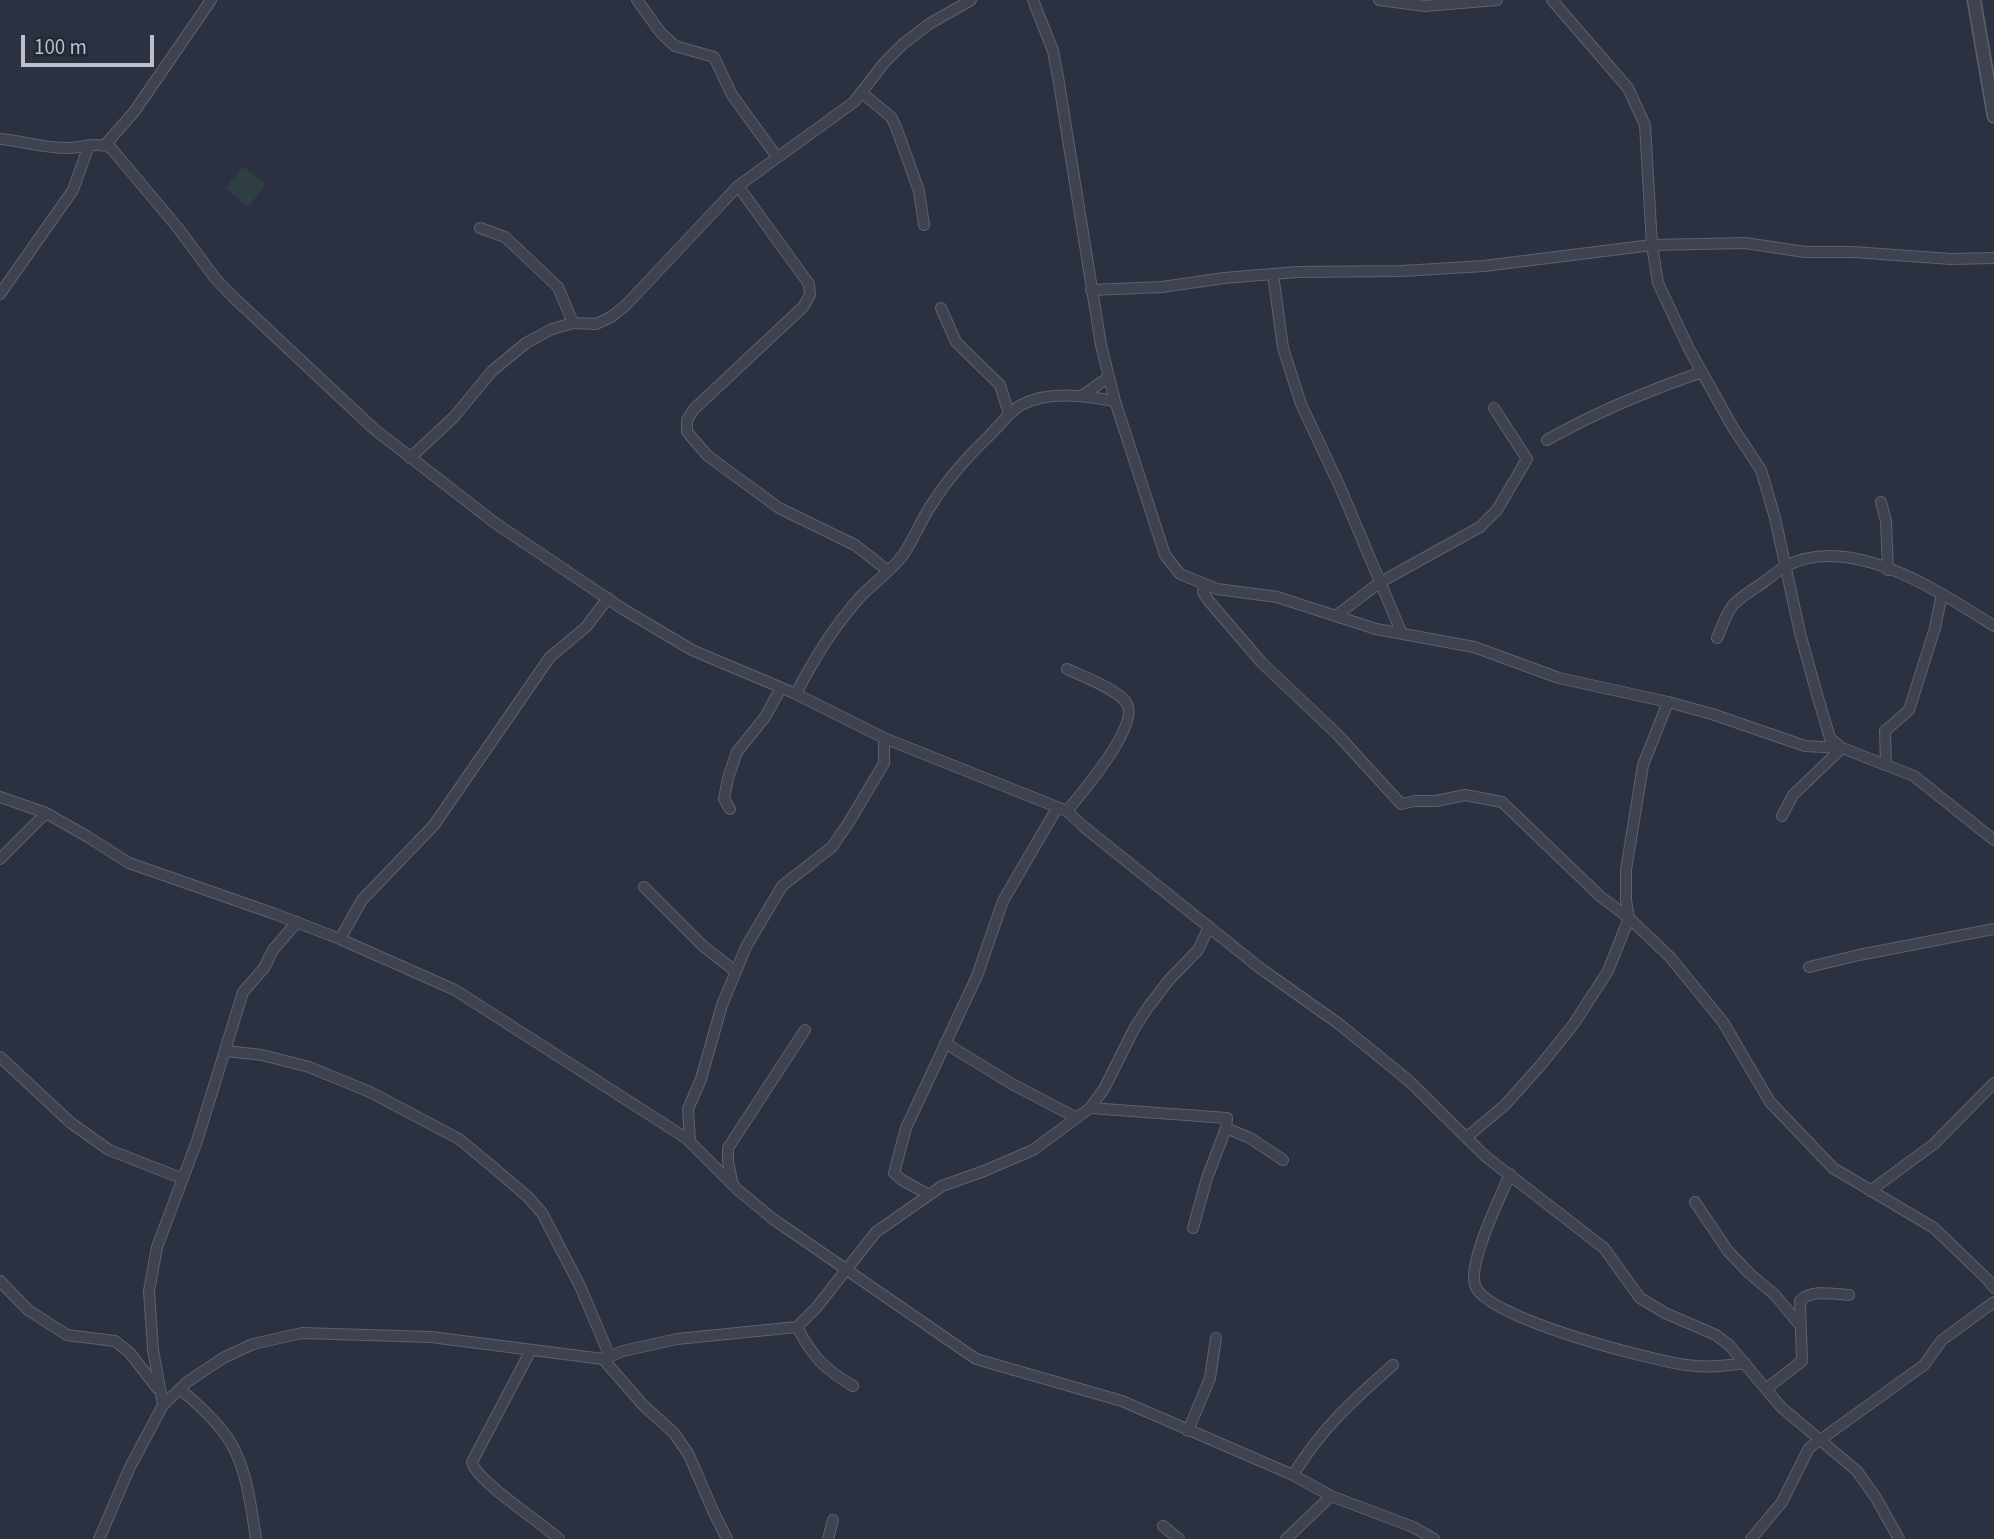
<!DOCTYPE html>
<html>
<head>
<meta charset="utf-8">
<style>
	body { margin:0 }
	#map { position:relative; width:1994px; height:1539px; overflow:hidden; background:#2b3140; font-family:"Source Sans 3",sans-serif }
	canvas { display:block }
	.scale { position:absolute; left:21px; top:35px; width:133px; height:32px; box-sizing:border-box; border:4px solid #bcbfca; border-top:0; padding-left:9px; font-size:21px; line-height:24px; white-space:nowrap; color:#bcbfca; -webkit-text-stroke:5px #232836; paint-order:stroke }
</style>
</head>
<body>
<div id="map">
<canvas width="1994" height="1539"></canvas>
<div class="scale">100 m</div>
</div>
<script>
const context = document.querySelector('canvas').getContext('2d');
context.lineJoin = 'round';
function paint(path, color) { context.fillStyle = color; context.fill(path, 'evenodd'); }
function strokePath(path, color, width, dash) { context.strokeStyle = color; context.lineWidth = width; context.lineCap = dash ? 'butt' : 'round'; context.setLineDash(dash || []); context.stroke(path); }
paint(new Path2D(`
	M 243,166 L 266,184 L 248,207 L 225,188 Z`), '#2e3e42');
const minor = new Path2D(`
	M 637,0 L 661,33 L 675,46 L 714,57 L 732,95 L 777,157
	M 1033,0 L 1053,51 L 1058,77 L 1101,345 L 1115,401 L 1165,555 L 1180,574 L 1217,589 L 1277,597 L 1376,629 L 1474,647 L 1559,678 L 1668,702 L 1712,714 L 1805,746 L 1842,748 L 1914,776 L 1994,840
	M 1379,0 L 1425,6 L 1497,0
	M 1552,0 L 1628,88 L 1645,125 L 1652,245 L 1658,283 L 1689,349 L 1732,426 L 1761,470 L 1775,518 L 1800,633 L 1818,698 L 1830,738 L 1842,748 L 1793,795 L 1782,816
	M 861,92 L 891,117 L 896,127 L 919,191 L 924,225
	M 0,139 C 23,141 44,148 67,148 C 81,148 97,141 111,148 L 178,228 L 215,278 L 231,295 L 374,429 L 495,523 L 623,609 L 692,650 L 796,694 L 884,738 L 1067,811 L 1084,827 L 1260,968 L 1339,1024 L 1408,1080 L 1485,1156 L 1604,1248 L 1640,1298 L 1665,1313 L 1716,1335 L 1729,1345 L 1781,1407 L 1857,1471 L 1876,1498 L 1899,1539
	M 105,145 L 134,112 L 211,0
	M 738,186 L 809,284 L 810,295 L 803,307 L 694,409 L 687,420 L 687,432 L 708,456 L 779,508 L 855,545 L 887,570
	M 480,228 L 505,237 L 558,287 L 573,323
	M 1273,274 L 1283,348 L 1301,404 L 1340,487 L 1402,634
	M 1091,290 L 1162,287 L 1224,278 L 1297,272 L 1402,271 L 1484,266 L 1652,245 L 1745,243 L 1805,252 L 1853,252 L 1951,259 L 1994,258
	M 0,294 L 73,190 L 89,145
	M 941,308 L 956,342 L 1000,385 L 1009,414
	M 1083,395 L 1109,377
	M 1547,440 C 1598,411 1647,391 1702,372
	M 410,458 L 454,417 L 492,371 L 526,343 L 552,329 L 573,323 L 596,324 L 611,317 L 626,305 L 738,186 L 854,102 L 884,63 L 903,44 L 929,24 L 971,0
	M 1881,502 L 1886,521 L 1888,570
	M 1204,584 L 1203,592 L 1208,600 L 1262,663 L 1337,734 L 1401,804 L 1415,801 L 1436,801 L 1465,795 L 1502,802 L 1601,897 L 1629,918 L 1670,957 L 1723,1022 L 1770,1102 L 1833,1168 L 1934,1228 L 1988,1280 L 1994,1288
	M 1337,615 L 1379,583 L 1480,527 L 1497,510 L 1527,459 L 1494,408
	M 1717,638 C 1722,628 1726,612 1734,604 C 1742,596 1754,589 1764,582 C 1771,577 1778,570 1786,566 C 1851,532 1940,592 1994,626
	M 1067,669 C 1082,676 1120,690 1127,704 C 1139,726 1081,794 1067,811
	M 796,694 C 813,660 836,624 861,596 C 874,583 892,570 903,555 C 914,539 921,520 932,504 C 948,478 968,456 990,435 C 1000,425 1009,412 1021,405 C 1048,390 1086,396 1115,401
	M 1886,764 L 1885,731 L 1909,710 L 1935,628 L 1942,594
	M 0,797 L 46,813 L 88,837 L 129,863 L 275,914 L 340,939 L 455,990 L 686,1138 L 738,1190 L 773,1219 L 976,1359 L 1122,1401 L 1293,1475 L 1331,1496 L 1413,1527 L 1434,1539
	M 730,809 L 724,799 L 728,778 L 737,752 L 765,717 L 781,688
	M 0,859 L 46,813
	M 644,887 L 703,946 L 735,971
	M 340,939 L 362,900 L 434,825 L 550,657 L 586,627 L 608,598
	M 1809,967 L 1859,955 L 1994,929
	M 945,1043 L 1012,1084 L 1077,1118
	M 226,1051 L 262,1055 L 309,1067 L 370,1092 L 459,1139 L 494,1168 L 528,1197 L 542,1213 L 580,1286 L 610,1357
	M 0,1057 L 71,1123 L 109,1150 L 181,1178
	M 1090,1108 L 1227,1118 L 1226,1128 L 1207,1178 L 1193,1228
	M 1226,1128 L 1250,1138 L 1283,1160
	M 1467,1137 L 1505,1105 L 1540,1066 L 1573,1025 L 1608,971 L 1629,918 L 1626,900 L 1626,870 L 1643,765 L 1668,702
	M 690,1141 L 688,1109 L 701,1079 L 722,1005 L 746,947 L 782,886 L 832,847 L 849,822 L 884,763 L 884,738
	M 1510,1174 C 1500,1198 1468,1262 1475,1285 C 1484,1318 1651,1360 1686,1365 C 1706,1368 1726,1366 1745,1363
	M 732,1181 L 728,1162 L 728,1148 L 805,1030
	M 1870,1191 L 1934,1144 L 1994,1083
	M 929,1195 L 902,1180 L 894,1173 L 906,1128 L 977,976 L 1003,901 L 1057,808
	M 1695,1202 L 1728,1251 L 1750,1274 L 1775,1295 L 1799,1324
	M 0,1281 L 28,1310 L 67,1335 L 115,1341 L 130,1353 L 157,1388
	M 797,1327 C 813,1357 823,1368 853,1386
	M 531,1350 L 472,1462 C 476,1481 541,1522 559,1539
	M 603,1359 L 643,1405 L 674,1433 L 689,1455 L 714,1513 L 727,1539
	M 180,1389 C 198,1404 216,1420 229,1440 C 247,1468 251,1507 256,1539
	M 1766,1389 L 1802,1361 L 1800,1301 C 1811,1289 1834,1294 1849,1295
	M 163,1405 L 153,1350 L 149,1291 L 157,1247 L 197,1141 L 243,992 L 264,968 L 273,950 L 297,922
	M 1188,1431 L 1210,1378 L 1216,1338
	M 1293,1475 C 1321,1429 1353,1400 1393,1365
	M 1163,1526 L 1179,1539
	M 99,1539 L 130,1467 L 163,1405 L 187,1382 L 223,1358 L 253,1344 L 302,1333 L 431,1337 L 603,1359 L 623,1351 L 677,1339 L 797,1327 L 816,1308 L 876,1232 L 942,1186 L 984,1171 L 1033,1150 L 1090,1108 L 1104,1089 L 1135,1027 L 1149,1006 L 1169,980 L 1198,950 L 1209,927
	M 828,1539 L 833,1520
	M 1286,1539 L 1331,1496
	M 1751,1539 L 1782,1502 L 1809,1448 L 1924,1365 L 1942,1340 L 1994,1302`);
const tertiary = new Path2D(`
	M 1974,0 L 1994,116`);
strokePath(minor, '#5d616e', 12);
strokePath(tertiary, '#5d616e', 15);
strokePath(minor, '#3f4350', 10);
strokePath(tertiary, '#3f4350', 12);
</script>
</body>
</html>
